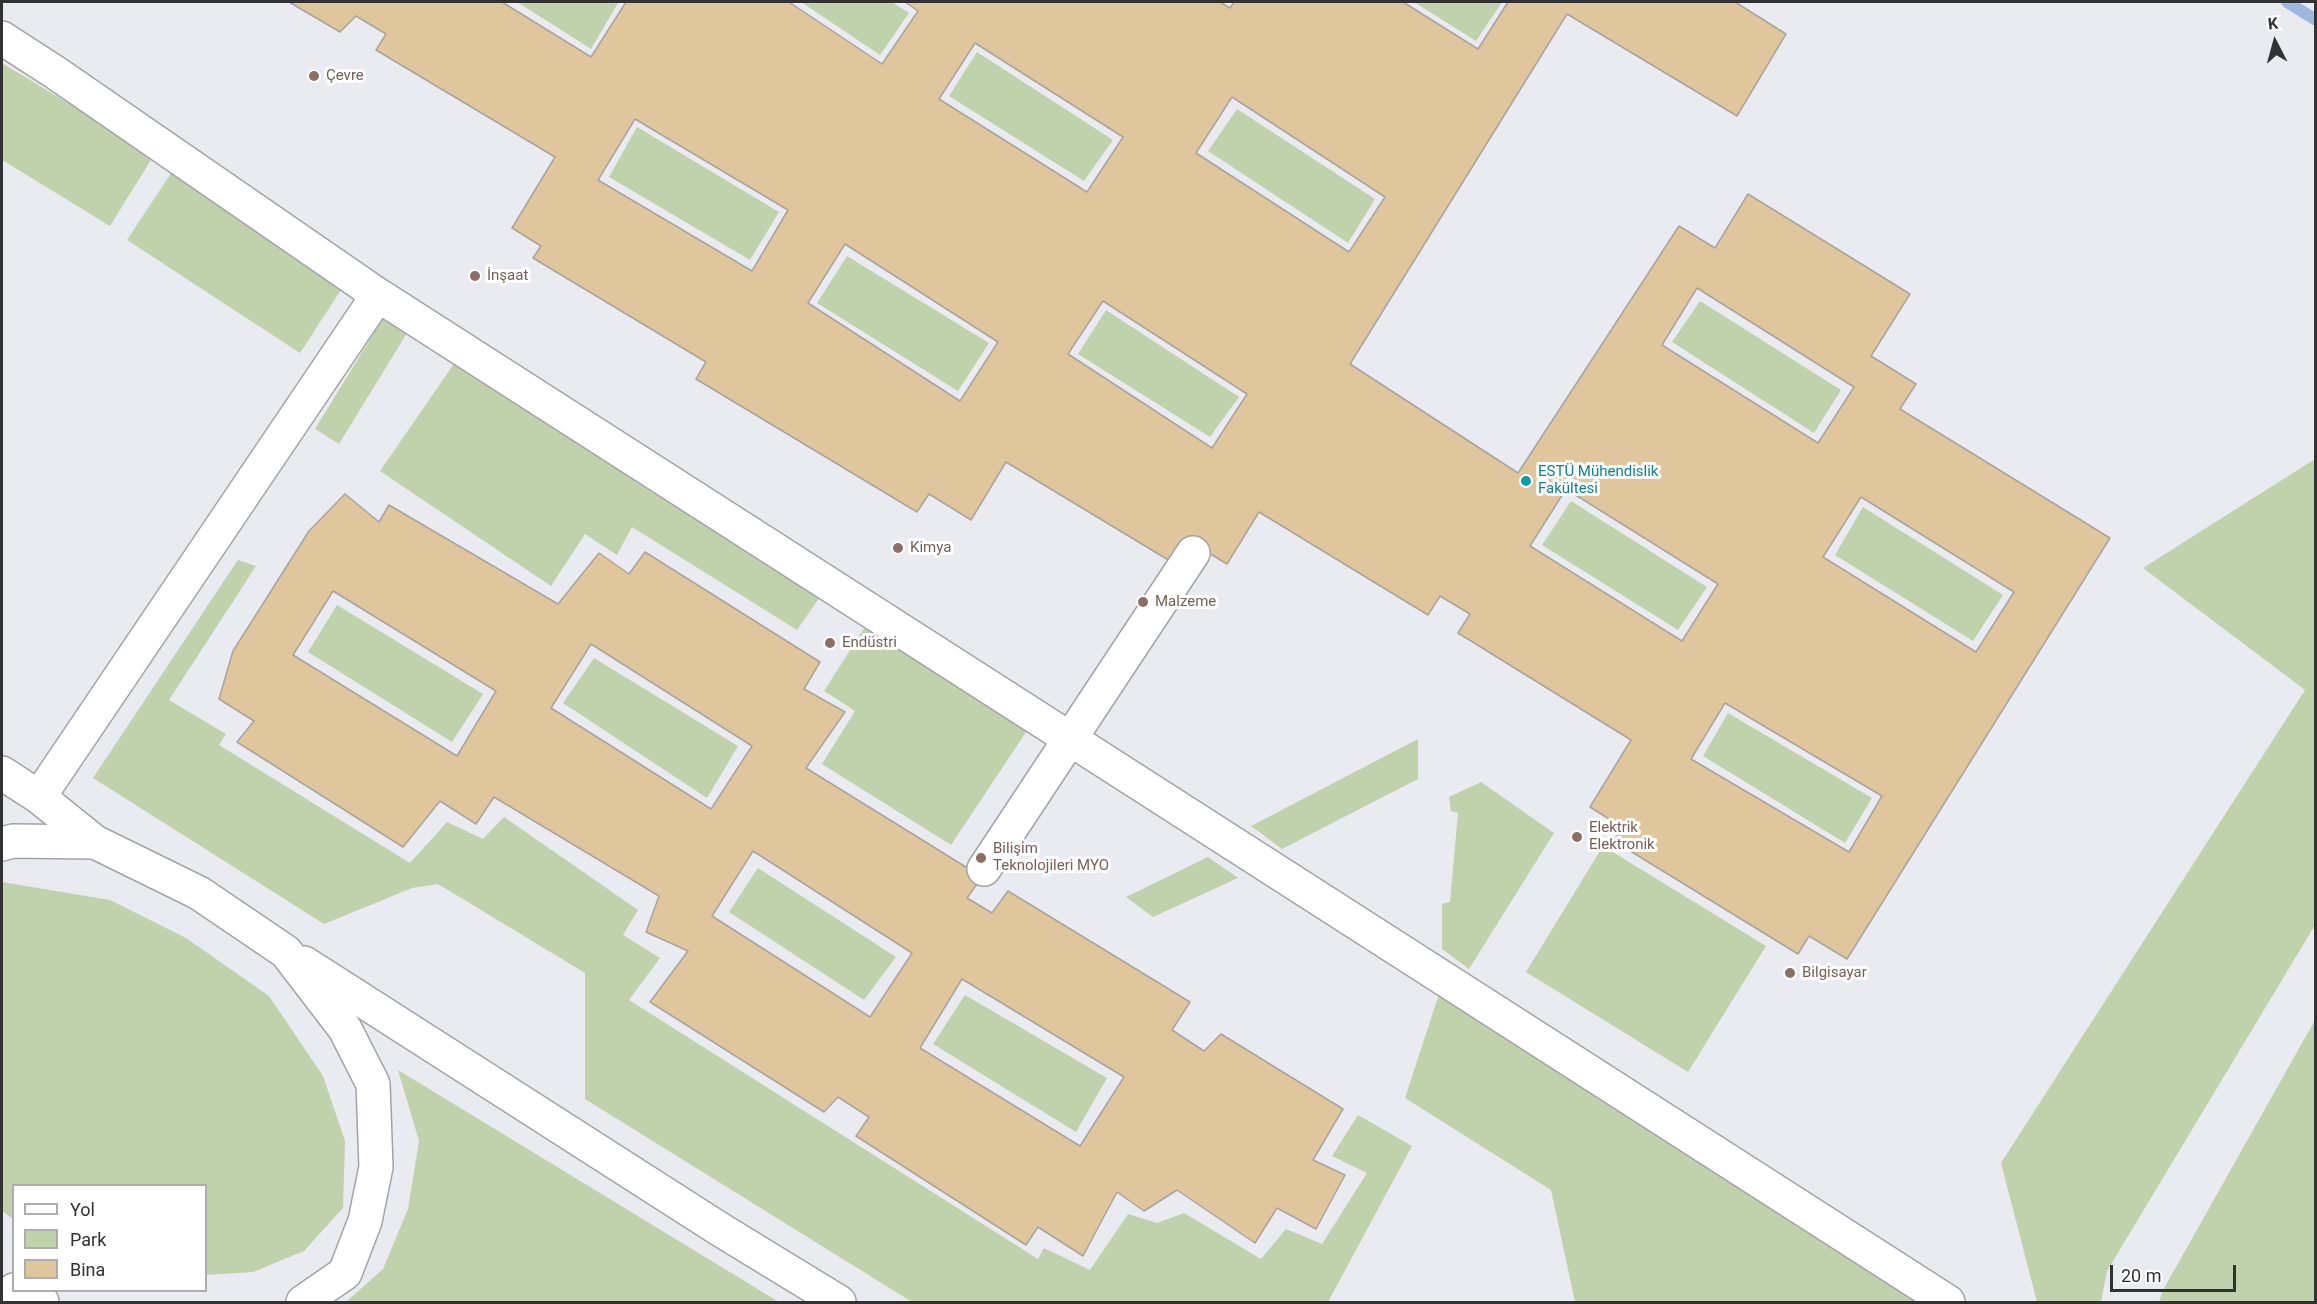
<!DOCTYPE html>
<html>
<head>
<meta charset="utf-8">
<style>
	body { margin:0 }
	#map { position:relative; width:2317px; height:1304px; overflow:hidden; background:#eaeaf1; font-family:Roboto,sans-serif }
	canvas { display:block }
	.frame { position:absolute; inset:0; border:3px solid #323234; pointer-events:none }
	.legend { position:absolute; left:12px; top:1184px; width:195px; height:108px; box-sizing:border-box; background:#fff; border:2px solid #adadae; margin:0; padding:8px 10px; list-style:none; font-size:18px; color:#323234 }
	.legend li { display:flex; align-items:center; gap:12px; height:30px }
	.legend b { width:30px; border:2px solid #adadae }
	.north { position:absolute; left:2245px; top:12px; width:60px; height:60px; -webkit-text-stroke:4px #fff; paint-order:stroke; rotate:354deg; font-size:16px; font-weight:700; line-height:24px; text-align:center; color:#323234 }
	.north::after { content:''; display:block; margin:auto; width:21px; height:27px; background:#323234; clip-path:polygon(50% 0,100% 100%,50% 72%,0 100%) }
	.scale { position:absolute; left:2110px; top:1265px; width:126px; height:27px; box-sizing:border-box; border:3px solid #323234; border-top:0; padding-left:8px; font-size:18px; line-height:21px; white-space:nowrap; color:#323234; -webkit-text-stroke:4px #fff; paint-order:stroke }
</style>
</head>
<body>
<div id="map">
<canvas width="2317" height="1304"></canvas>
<div class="frame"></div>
<ul class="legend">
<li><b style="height:8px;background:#fff"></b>Yol</li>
<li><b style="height:16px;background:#c0d2ac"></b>Park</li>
<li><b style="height:16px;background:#e0c69c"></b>Bina</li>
</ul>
<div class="north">K</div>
<div class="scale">20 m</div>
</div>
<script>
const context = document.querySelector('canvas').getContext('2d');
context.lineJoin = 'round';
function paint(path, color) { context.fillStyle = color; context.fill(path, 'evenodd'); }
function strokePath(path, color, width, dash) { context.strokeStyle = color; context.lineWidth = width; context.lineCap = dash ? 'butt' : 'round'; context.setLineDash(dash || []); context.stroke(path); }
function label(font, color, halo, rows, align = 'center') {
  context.font = font + ' Roboto,sans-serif'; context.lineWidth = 6; context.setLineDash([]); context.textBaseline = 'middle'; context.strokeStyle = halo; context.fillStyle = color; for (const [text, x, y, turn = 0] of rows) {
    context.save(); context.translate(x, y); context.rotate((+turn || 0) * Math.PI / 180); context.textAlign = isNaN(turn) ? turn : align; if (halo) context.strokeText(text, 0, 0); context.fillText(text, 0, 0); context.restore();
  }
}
paint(new Path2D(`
	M 517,2 L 615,2 L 618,3 L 591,49 Z
	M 801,2 L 892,2 L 909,13 L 880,55 Z
	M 1414,2 L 1502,2 L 1476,41 Z
	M 977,52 L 1113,140 L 1084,181 L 949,96 Z
	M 2,63 L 154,155 L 110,226 L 2,160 Z
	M 1237,109 L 1375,199 L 1348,243 L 1208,151 Z
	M 637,127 L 779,212 L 750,260 L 609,177 Z
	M 175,167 L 348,279 L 300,353 L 127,240 Z
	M 847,256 L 989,343 L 958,391 L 817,303 Z
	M 1700,301 L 1841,390 L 1814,433 L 1672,342 Z
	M 391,305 L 415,320 L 339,444 L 315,429 Z
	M 1106,310 L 1239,397 L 1210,437 L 1078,354 Z
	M 460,355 L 831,581 L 797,630 L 632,527 L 617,555 L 585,534 L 551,586 L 380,471 Z
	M 2315,459 L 2315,925 L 2107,1271 L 2101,1302 L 2037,1302 L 2001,1163 L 2305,690 L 2143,568 Z
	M 1571,501 L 1707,587 L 1678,630 L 1542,545 Z
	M 1863,507 L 2003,595 L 1973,641 L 1835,555 Z
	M 238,560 L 256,566 L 169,700 L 226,734 L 219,745 L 410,863 L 447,822 L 483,839 L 504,817 L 638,910 L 623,935 L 660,958 L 629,1000 L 1038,1259 L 1044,1248 L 1090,1270 L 1128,1214 L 1157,1223 L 1184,1213 L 1261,1259 L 1286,1229 L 1322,1244 L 1367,1173 L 1332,1156 L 1358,1115 L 1412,1146 L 1328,1302 L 912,1302 L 585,1099 L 585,973 L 438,884 L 412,888 L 324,924 L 93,778 Z
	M 337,605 L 483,694 L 452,742 L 308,652 Z
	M 875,611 L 1040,711 L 951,845 L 822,764 L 855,711 L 824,691 Z
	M 594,658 L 738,746 L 707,798 L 563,703 Z
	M 1728,713 L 1872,798 L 1845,843 L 1703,756 Z
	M 1418,739 L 1418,779 L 1282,849 L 1251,826 Z
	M 1481,782 L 1554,833 L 1469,969 L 1442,949 L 1442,904 L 1450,902 L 1458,813 L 1451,811 L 1449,797 Z
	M 1603,846 L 1766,946 L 1688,1072 L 1526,972 Z
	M 1208,857 L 1238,878 L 1153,917 L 1126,897 Z
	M 758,868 L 896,957 L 864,1000 L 729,912 Z
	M 2,882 L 110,900 L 186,938 L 269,996 L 323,1076 L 345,1141 L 343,1208 L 304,1251 L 253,1272 L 206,1275 L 206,1186 L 14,1186 L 13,1219 L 2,1211 Z
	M 1440,991 L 1925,1302 L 1575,1302 L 1551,1190 L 1405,1098 Z
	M 965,995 L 1107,1078 L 1076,1132 L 933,1044 Z
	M 2315,1020 L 2315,1302 L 2159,1302 L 2163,1290 Z
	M 398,1070 L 779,1302 L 346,1302 L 383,1269 L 408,1209 L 419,1141 Z`), '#c0d2ac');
strokePath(new Path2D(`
	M 2287,2 L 2316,20`), '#9cb8de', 12);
const building = new Path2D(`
	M 289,2 L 502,2 L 591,57 L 626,2 L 789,2 L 882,64 L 918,11 L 905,2 L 1220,2 L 1230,8 L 1234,2 L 1403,2 L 1478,49 L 1508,2 L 1735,2 L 1786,34 L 1737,116 L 1567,14 L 1350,364 L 1518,473 L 1679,226 L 1715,248 L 1748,194 L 1910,294 L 1871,356 L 1916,384 L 1900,409 L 2110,538 L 1847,959 L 1809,936 L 1798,954 L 1614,841 L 1622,827 L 1590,807 L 1631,740 L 1458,633 L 1470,614 L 1440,596 L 1428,615 L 1259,512 L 1227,564 L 1184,538 L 1170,561 L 1006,462 L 971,520 L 929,494 L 917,512 L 696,379 L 706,362 L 533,258 L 541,246 L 512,228 L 555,157 L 376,50 L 386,34 L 356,16 L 340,32 ZM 975,43 L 1123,137 L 1087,192 L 939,99 ZM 1232,97 L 1385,197 L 1349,252 L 1196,153 ZM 635,119 L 788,210 L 752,271 L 598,180 ZM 845,244 L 998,342 L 960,401 L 808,303 ZM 1697,288 L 1854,387 L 1818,443 L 1662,345 ZM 1103,301 L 1247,394 L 1212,448 L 1068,354 ZM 1566,489 L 1718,584 L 1682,641 L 1530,546 ZM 1861,497 L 2014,592 L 1976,652 L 1823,557 ZM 1725,703 L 1882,796 L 1849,852 L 1691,759 Z
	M 345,494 L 379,522 L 389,505 L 558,604 L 599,553 L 629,574 L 645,552 L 820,662 L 804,689 L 845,712 L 806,768 L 982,877 L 967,898 L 992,913 L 1008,891 L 1190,1002 L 1172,1030 L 1204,1051 L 1221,1034 L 1343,1109 L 1313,1160 L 1345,1175 L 1316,1229 L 1277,1208 L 1255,1243 L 1177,1190 L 1144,1211 L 1117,1192 L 1083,1256 L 1038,1227 L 1026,1245 L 856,1136 L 869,1117 L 838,1097 L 824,1112 L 650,1002 L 688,951 L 646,932 L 659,896 L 494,797 L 476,824 L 440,801 L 403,847 L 237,742 L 254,721 L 219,699 L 233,651 L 309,531 ZM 333,591 L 496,691 L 457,756 L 293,655 ZM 591,644 L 752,746 L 711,809 L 551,708 ZM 753,851 L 912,953 L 870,1017 L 712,916 ZM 962,979 L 1124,1077 L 1080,1146 L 920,1048 Z`);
paint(building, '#e0c69c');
strokePath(building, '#a8a49e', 1.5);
const minor = new Path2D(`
	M 2,38 L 56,73 L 378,295 L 1948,1302
	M 2,773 L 39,797 L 95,842
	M 39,797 L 378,295
	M 2,844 L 13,841 L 95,842 L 199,893 L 286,952 L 345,1029 L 373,1084 L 376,1167 L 365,1221 L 345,1273 L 303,1302
	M 984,869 L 1193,553
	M 304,963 L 721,1230 L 839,1302
	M 14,1290 L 42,1302`);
strokePath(minor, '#a2a2a9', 36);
strokePath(minor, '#fff', 33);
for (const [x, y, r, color] of [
	[314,76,6,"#8d6e63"],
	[475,276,6,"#8d6e63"],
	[1526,481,6,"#0f9aa8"],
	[898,548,6,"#8d6e63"],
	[1143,602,6,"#8d6e63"],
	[830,643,6,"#8d6e63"],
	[1577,837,6,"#8d6e63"],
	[981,858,6,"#8d6e63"],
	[1790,973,6,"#8d6e63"]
]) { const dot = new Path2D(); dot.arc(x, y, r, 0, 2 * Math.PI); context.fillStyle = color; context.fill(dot); strokePath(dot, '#fff', 2); }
label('15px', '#785e54', '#fff', [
	["Çevre",326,76],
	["İnşaat",487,276],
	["Kimya",910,548],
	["Malzeme",1155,602],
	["Endüstri",842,643],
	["Elektrik",1589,828],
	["Elektronik",1589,845],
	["Bilişim",993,849],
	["Teknolojileri MYO",993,866],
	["Bilgisayar",1802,973]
], 'left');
label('15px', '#0d838f', '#fff', [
	["ESTÜ Mühendislik",1538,472],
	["Fakültesi",1538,489]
], 'left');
</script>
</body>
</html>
